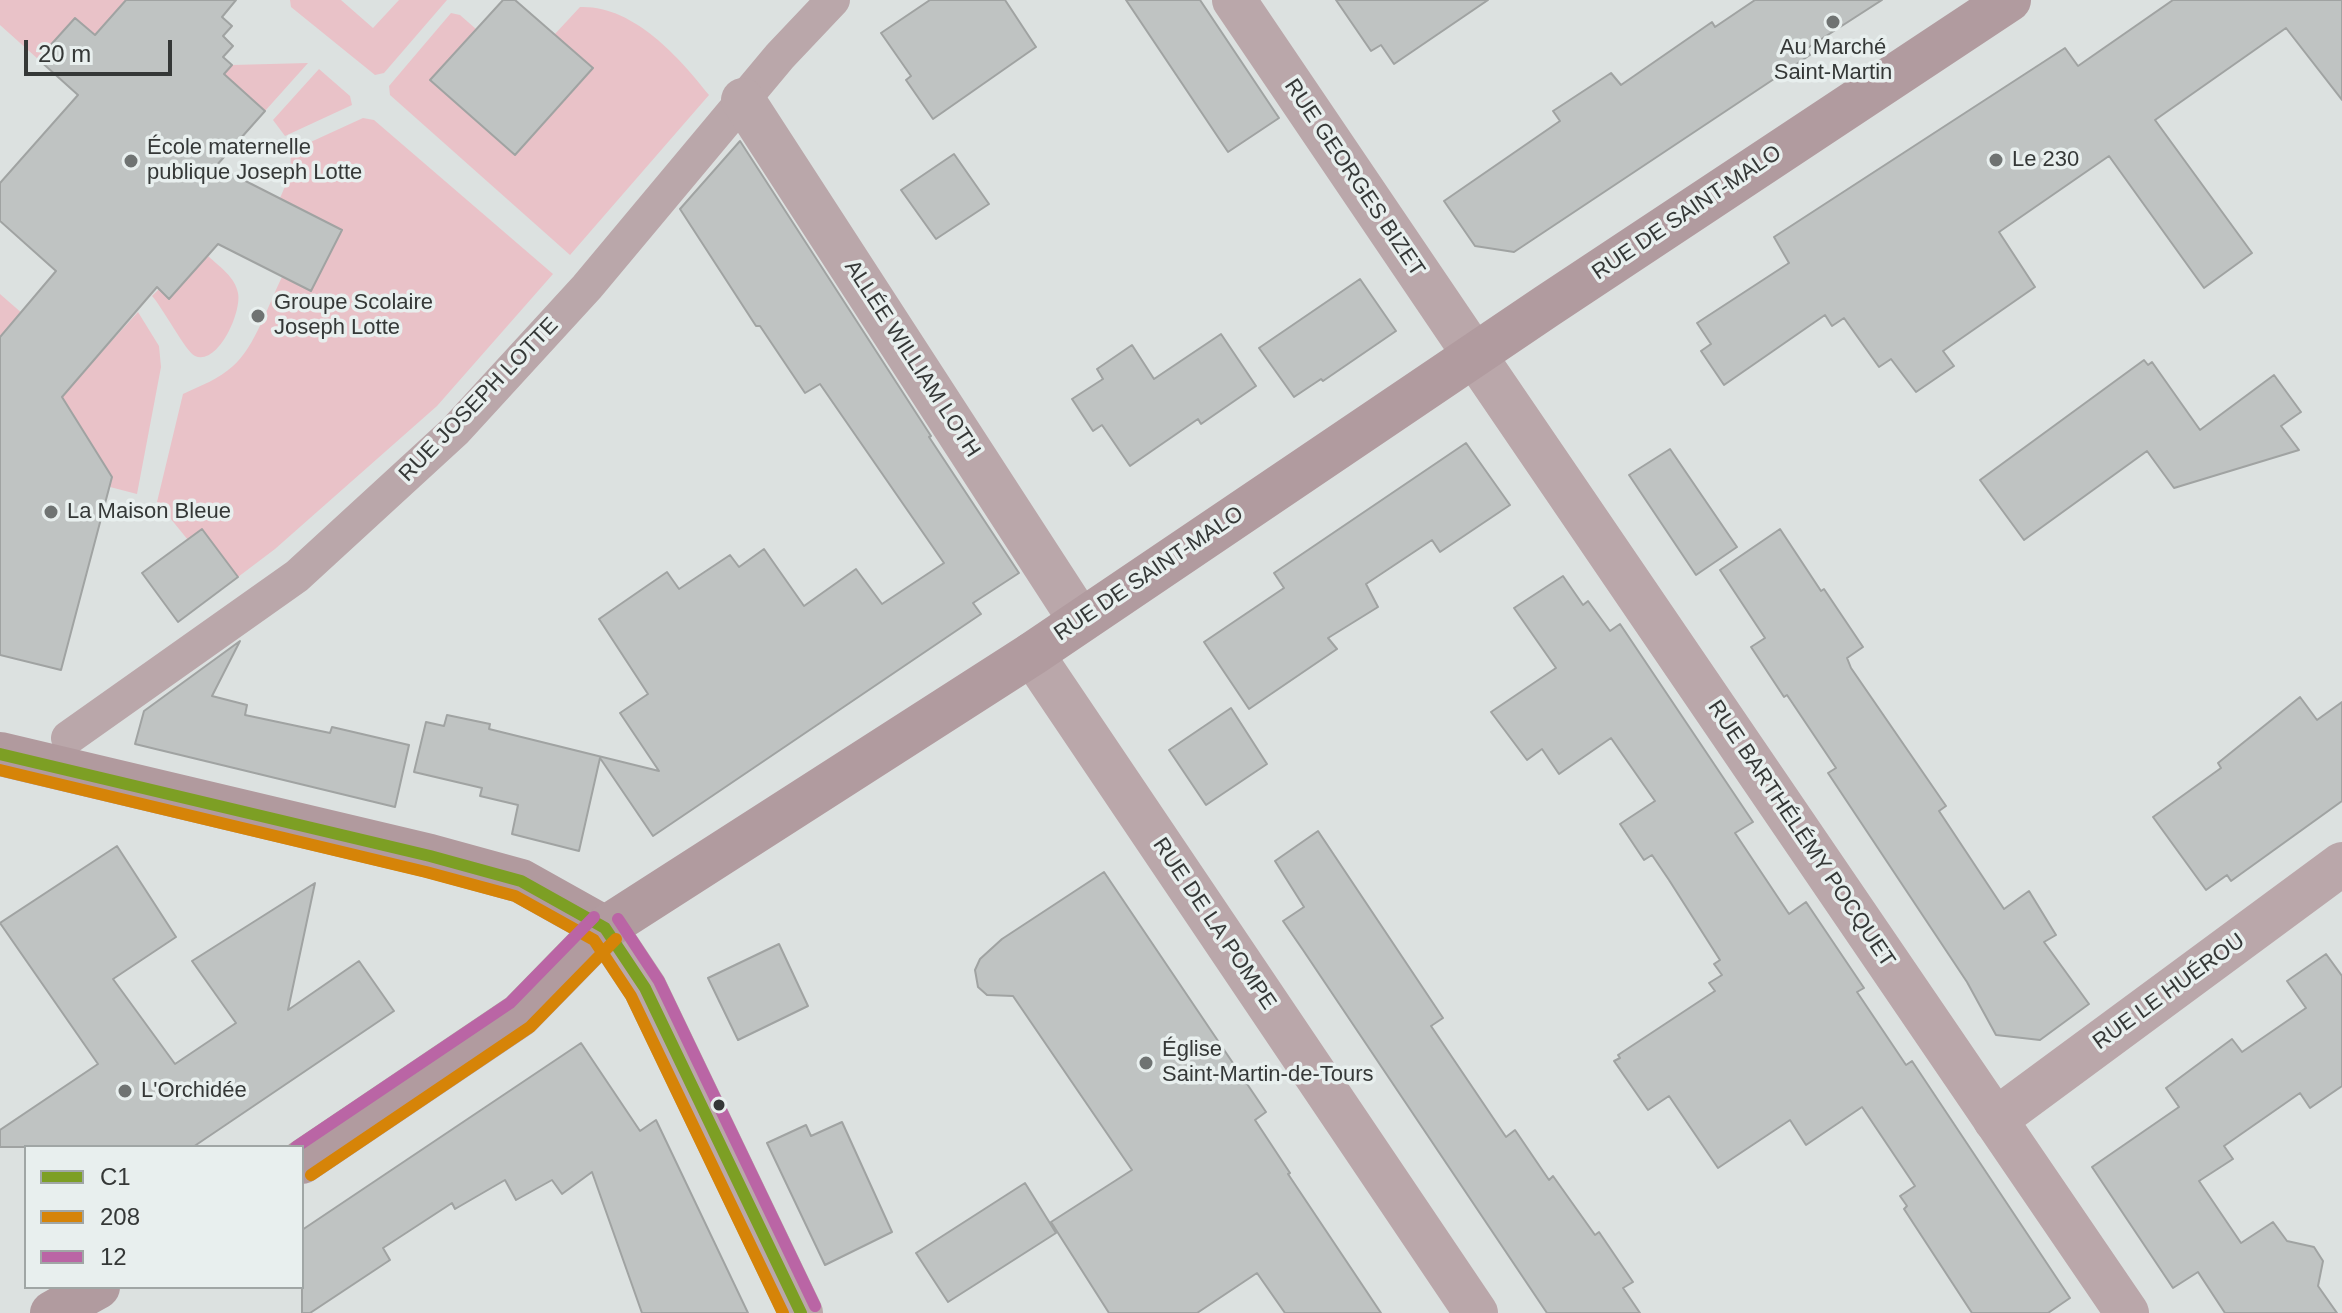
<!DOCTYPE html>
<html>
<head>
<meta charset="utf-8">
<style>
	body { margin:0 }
	#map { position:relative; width:2342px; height:1313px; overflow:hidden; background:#dce1e0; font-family:Helvetica,sans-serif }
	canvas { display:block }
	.legend { position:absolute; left:24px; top:1145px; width:280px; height:144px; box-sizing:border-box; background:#e8efee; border:2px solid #a0a6a5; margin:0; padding:10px 14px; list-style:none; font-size:24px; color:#353837 }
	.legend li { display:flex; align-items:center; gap:16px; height:40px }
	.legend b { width:40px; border:2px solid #a0a6a5 }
	.scale { position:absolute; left:24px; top:40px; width:148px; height:36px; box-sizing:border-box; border:4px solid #353837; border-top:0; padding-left:10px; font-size:24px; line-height:28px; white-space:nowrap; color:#353837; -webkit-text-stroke:6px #e8efee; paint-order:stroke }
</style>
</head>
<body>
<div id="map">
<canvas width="2342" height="1313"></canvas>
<ul class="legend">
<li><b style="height:10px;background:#7d9f24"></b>C1</li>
<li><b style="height:10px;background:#d68408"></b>208</li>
<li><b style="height:10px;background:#ba65a5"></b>12</li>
</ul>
<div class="scale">20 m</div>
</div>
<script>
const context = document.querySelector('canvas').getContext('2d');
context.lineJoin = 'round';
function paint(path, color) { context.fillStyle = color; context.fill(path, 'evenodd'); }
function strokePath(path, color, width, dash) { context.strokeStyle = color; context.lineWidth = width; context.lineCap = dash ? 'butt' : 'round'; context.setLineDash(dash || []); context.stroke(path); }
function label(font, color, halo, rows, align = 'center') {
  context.font = font + ' Helvetica,sans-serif'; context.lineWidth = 7; context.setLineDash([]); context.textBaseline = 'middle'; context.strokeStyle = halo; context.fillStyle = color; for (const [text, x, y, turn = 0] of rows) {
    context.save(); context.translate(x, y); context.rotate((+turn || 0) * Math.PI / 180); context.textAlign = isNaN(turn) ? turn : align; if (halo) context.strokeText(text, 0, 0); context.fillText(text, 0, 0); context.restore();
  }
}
paint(new Path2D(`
	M 0,0 L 126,0 L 95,35 L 75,18 L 38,59 L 0,25 Z
	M 290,0 L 341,0 L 373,28 L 399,0 L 447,0 L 384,73 L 375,75 L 291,7 Z
	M 580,7 C 633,5 679,57 709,95 L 570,255 L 390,95 L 389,86 L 451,13 L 460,15 L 476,29 L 431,80 L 516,155 L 593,68 L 554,35 Z
	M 308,63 L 265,111 L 224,74 L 232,65 Z
	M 319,69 L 350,96 L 352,105 L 285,136 L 273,120 Z
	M 363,118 L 374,120 L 553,274 L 437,406 L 275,549 L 238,577 L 202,530 L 188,540 L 157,502 L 183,394 C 200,386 219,379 233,366 C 255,347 269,303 282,277 L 311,291 L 342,230 L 280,198 L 290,175 L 291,151 Z
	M 208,256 C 220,267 235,277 238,293 C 242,312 218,366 195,356 C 186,352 163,308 152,296 L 159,289 L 170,298 Z
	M 0,294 L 86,369 L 138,312 L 159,346 L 161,367 L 137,494 L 110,487 L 112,477 L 0,380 Z`), '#e9c2c8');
const building = new Path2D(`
	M 126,0 L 236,0 L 222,17 L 232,26 L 223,36 L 233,46 L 223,57 L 232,65 L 224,74 L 265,111 L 216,166 L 342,230 L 311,291 L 218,244 L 169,299 L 157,287 L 62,397 L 112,477 L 61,670 L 0,655 L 0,337 L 56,271 L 0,221 L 0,183 L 78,95 L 38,59 L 75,18 L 95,35 Z
	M 503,0 L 515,0 L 593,68 L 515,155 L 430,80 Z
	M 930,0 L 1005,0 L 1036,47 L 933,119 L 906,80 L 911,76 L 881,33 Z
	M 1126,0 L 1200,0 L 1279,118 L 1228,152 Z
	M 1336,0 L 1488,0 L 1394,64 L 1381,45 L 1371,51 Z
	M 1755,0 L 1882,0 L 1806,49 L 1810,55 L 1514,252 L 1475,246 L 1444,201 L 1560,121 L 1553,111 L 1611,73 L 1621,85 L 1712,22 L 1715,27 Z
	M 2173,0 L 2342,0 L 2342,100 L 2286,28 L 2155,120 L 2252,253 L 2204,288 L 2109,156 L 1999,232 L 2035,287 L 1943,351 L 1954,366 L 1916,392 L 1891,359 L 1879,367 L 1844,318 L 1832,326 L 1825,315 L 1724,385 L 1701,351 L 1711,344 L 1697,323 L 1789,263 L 1774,237 L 2065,48 L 2078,66 Z
	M 740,141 L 931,436 L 929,437 L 1019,573 L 973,603 L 981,614 L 653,836 L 600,758 L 579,851 L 512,834 L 518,805 L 480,796 L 482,788 L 414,772 L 426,722 L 444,726 L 447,715 L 490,724 L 489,729 L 659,771 L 620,713 L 648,694 L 599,619 L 667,572 L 679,589 L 730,555 L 739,567 L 764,549 L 804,606 L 856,569 L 882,604 L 944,563 L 820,384 L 805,393 L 760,326 L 756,326 L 680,209 Z
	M 954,154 L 989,204 L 936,239 L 901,190 Z
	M 1360,279 L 1396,331 L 1323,381 L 1321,379 L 1294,397 L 1259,348 Z
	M 1221,334 L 1256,386 L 1201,424 L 1198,419 L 1130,466 L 1102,425 L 1093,431 L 1072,399 L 1103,379 L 1097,369 L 1132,345 L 1154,379 Z
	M 2144,360 L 2148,365 L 2152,362 L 2200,430 L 2274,375 L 2301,412 L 2281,426 L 2299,450 L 2174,488 L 2147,451 L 2024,540 L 1980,480 Z
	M 1466,443 L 1510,505 L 1440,552 L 1432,540 L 1366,584 L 1378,607 L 1328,638 L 1337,649 L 1249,709 L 1204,642 L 1284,588 L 1274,573 Z
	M 1670,449 L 1737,547 L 1696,575 L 1629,475 Z
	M 202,529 L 238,577 L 178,622 L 142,573 Z
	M 1780,529 L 1821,591 L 1824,589 L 1863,647 L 1847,658 L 1851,668 L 1946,806 L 1939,811 L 2004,909 L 2029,891 L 2056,935 L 2044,942 L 2089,1004 L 2040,1040 L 1996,1035 L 1967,982 L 1828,773 L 1836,768 L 1787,695 L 1784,697 L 1751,647 L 1765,638 L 1720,570 Z
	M 1563,576 L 1583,605 L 1588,601 L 1610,631 L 1620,624 L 1753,822 L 1735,833 L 1789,914 L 1806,902 L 1864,988 L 1857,992 L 1906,1065 L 1912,1061 L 2070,1298 L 2048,1313 L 1972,1313 L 1904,1209 L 1907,1206 L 1900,1196 L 1915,1186 L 1862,1107 L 1806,1145 L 1790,1120 L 1718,1168 L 1669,1096 L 1648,1110 L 1614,1061 L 1620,1058 L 1618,1055 L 1715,991 L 1709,983 L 1722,975 L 1714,964 L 1720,960 L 1669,880 L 1652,855 L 1644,860 L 1620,824 L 1655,801 L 1611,738 L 1559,774 L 1542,749 L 1527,760 L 1491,712 L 1556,668 L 1514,608 Z
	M 240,641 L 212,696 L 247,705 L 245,715 L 330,733 L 332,727 L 409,745 L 395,807 L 135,744 L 144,711 Z
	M 2300,697 L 2317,720 L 2342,702 L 2342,801 L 2231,881 L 2227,875 L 2206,890 L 2153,817 L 2221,768 L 2218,763 Z
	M 1231,708 L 1267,764 L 1206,805 L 1169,750 Z
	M 1318,831 L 1443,1018 L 1431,1026 L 1506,1137 L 1515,1130 L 1549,1180 L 1553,1176 L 1595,1235 L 1599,1232 L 1633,1282 L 1623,1288 L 1640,1313 L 1547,1313 L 1303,950 L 1283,921 L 1304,907 L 1275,861 Z
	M 117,846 L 176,937 L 113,979 L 175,1064 L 236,1023 L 192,961 L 315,883 L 288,1010 L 359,961 L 394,1011 L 193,1147 L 0,1147 L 0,1130 L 98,1064 L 0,923 Z
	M 1104,872 L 1266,1112 L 1255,1120 L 1290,1173 L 1288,1174 L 1381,1313 L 1285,1313 L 1257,1273 L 1197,1313 L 1109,1313 L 1051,1222 L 1132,1170 L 1013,996 L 987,995 L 978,987 L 975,970 L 980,959 L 1002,939 Z
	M 779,944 L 808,1006 L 738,1040 L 708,978 Z
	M 2326,954 L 2342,976 L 2342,1086 L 2310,1108 L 2300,1093 L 2224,1146 L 2233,1159 L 2199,1181 L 2241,1243 L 2273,1222 L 2287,1241 L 2314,1247 L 2323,1261 L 2318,1286 L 2337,1313 L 2225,1313 L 2198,1272 L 2173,1288 L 2092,1167 L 2179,1107 L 2166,1088 L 2232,1039 L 2242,1052 L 2306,1008 L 2287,981 Z
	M 581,1043 L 640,1131 L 656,1120 L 748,1313 L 642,1313 L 592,1172 L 562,1194 L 552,1180 L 516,1200 L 505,1180 L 455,1209 L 452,1203 L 383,1248 L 390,1260 L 310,1313 L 302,1313 L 302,1230 Z
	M 842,1122 L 892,1232 L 825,1265 L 767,1143 L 806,1125 L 811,1136 Z
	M 1025,1183 L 1056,1233 L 948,1302 L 916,1253 Z`);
paint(building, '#bfc3c2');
strokePath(building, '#a0a3a2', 2);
strokePath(new Path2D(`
	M 68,738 L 297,576 L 455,431 L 587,287 L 780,56 L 833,0`), '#baa7aa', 34);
strokePath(new Path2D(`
	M 1234,0 L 1475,356
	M 743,100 L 1080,620
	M 1032,654 L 1476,1313
	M 1995,1120 L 2342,864`), '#baa7aa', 44);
strokePath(new Path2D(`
	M 1475,356 L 2127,1313
	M 605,928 L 645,988 L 801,1313`), '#baa7aa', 44);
strokePath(new Path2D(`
	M 0,754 L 430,856 L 521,881 L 605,928`), '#b19a9e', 44);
strokePath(new Path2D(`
	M 302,1162 L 520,1015 L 605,928 L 1032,654 L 1547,306 L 2009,0
	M 52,1313 L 98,1287`), '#b19b9f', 44);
strokePath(new Path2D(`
	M 0,754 L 430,856 L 521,881 L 605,928 L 645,988 L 801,1313`), '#7d9f24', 12);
strokePath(new Path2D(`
	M 0,770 L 426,872 L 515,896 L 594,940 L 631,996 L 783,1313
	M 311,1175 L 530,1027 L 616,939`), '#d68408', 12);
strokePath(new Path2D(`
	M 618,919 L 659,981 L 815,1306
	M 296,1147 L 510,1003 L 594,917`), '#ba65a5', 12);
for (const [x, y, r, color] of [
	[1833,22,8,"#6f7372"],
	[1996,160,8,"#6f7372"],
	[131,161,8,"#6f7372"],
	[258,316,8,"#6f7372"],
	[51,512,8,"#6f7372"],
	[1146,1063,8,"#6f7372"],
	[125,1091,8,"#6f7372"],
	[719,1105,7,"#353837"]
]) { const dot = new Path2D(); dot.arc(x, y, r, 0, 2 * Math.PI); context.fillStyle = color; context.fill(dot); strokePath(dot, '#e8efee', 3); }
label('22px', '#353837', '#e8efee', [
	["Au Marché",1833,48,"center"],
	["Saint-Martin",1833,73,"center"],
	["École maternelle",147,148],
	["publique Joseph Lotte",147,173],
	["Le 230",2012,160],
	["Groupe Scolaire",274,303],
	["Joseph Lotte",274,328],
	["La Maison Bleue",67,512],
	["Église",1162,1050],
	["Saint-Martin-de-Tours",1162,1075],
	["L'Orchidée",141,1091]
], 'left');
label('22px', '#353837', '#e8efee', [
	["RUE GEORGES BIZET",1354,178,56],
	["RUE DE SAINT-MALO",1687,213,-34],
	["ALLÉE WILLIAM LOTH",912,359,57],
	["RUE JOSEPH LOTTE",479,400,-46],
	["RUE DE SAINT-MALO",1149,574,-34],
	["RUE BARTHÉLÉMY POCQUET",1801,834,56],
	["RUE DE LA POMPE",1214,924,56],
	["RUE LE HUÉROU",2169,992,-36]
]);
</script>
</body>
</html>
